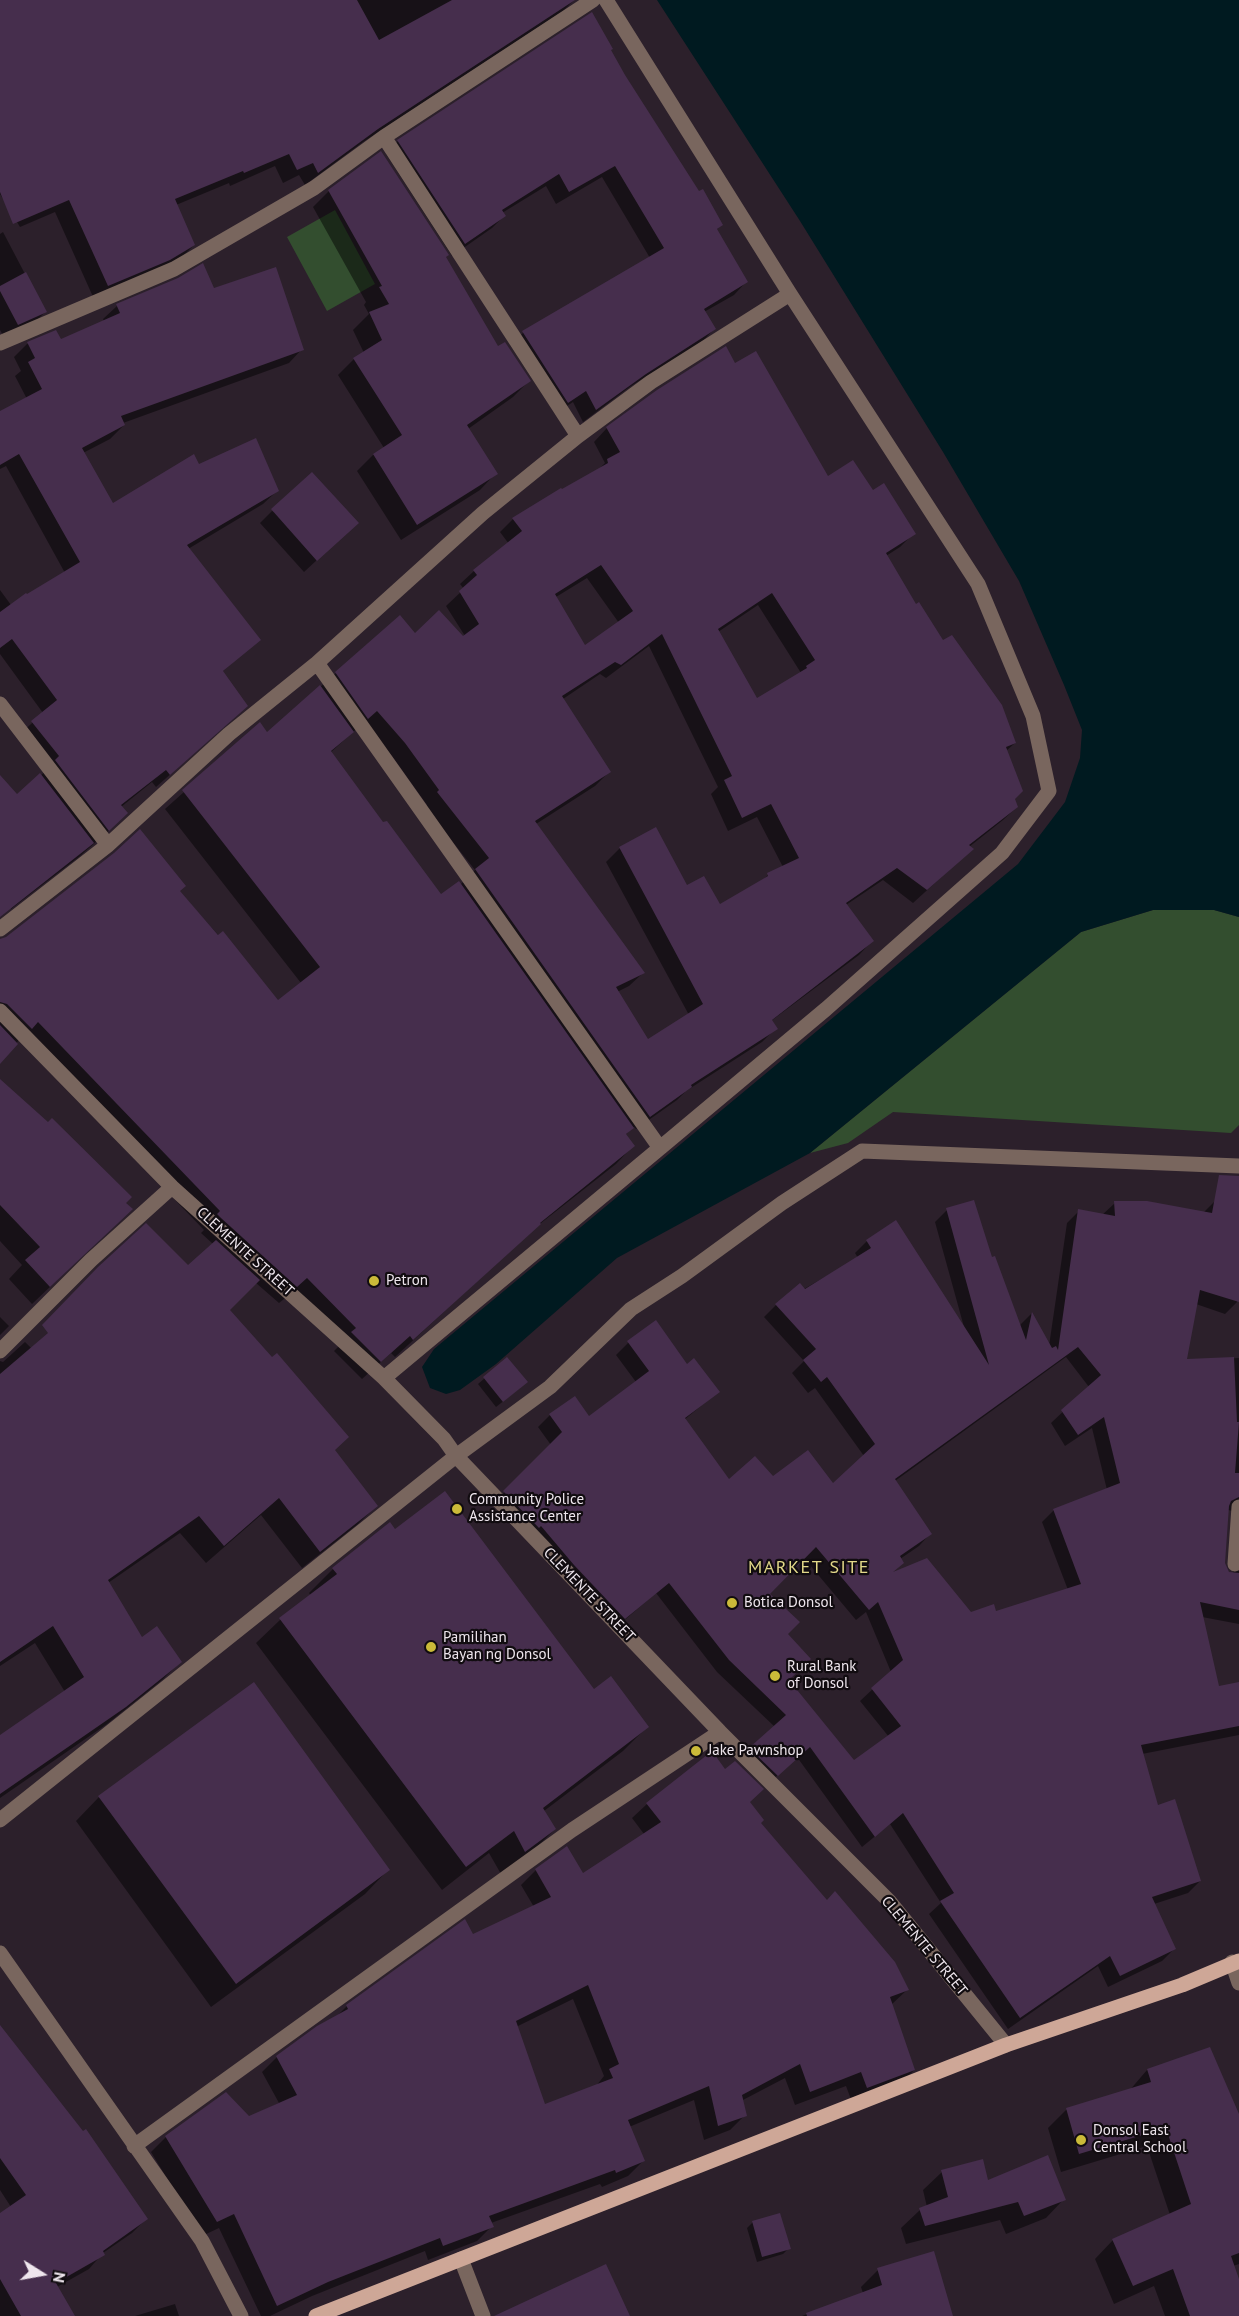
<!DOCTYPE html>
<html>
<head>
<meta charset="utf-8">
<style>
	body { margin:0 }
	#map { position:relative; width:1239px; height:2316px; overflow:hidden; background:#2c202b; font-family:"PT Sans",sans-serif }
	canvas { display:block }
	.north { position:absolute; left:12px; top:2244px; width:60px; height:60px; -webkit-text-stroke:4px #110c10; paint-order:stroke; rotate:101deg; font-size:16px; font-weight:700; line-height:24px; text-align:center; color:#eee6ed }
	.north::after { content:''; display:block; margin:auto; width:21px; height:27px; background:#eee6ed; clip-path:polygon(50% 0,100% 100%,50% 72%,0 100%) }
</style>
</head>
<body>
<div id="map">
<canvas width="1239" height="2316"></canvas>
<div class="north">N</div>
</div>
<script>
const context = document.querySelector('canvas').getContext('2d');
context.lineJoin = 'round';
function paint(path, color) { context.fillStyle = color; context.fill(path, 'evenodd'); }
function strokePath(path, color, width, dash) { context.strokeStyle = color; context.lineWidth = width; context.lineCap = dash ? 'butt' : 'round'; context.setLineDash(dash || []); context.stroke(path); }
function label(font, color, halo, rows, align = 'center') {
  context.font = font + ' "PT Sans",sans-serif'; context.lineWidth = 4.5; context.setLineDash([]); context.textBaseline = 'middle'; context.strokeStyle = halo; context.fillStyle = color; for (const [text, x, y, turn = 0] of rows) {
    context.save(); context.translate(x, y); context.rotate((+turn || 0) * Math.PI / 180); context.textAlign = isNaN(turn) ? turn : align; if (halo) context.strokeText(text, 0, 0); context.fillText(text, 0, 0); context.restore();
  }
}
paint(new Path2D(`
	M 335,210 L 375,284 L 327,311 L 287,237 Z
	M 1153,910 L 1214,910 L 1239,917 L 1239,1125 L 1231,1133 L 893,1112 L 848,1143 L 810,1153 L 1081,932 Z`), '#334e2f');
paint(new Path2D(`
	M 657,0 L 1239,0 L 1239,917 L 1214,910 L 1153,910 L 1081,932 L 810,1153 L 617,1258 L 496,1364 L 460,1390 L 446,1394 L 430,1388 L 422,1367 L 434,1349 L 1018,864 L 1065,802 L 1080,758 L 1082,730 L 1064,685 L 1019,581 L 943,452 L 800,221 Z`), '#001a20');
paint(new Path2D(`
	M 0,0 L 574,0 L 563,11 L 363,142 L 305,185 L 299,175 L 283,183 L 275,166 L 230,186 L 229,183 L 176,205 L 194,245 L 180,259 L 94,299 L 55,212 L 20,227 L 0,194 Z
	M 610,50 L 623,75 L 699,193 L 722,225 L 716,230 L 746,282 L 734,295 L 704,312 L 714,329 L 702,342 L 631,386 L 583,422 L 573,402 L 555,414 L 510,345 L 523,333 L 650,258 L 602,177 L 556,204 L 546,186 L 502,213 L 504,216 L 492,228 L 452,256 L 386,154 L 398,141 Z
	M 329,191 L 445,258 L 498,348 L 529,381 L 513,397 L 468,429 L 496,473 L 480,490 L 401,540 L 357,471 L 373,455 L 384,448 L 338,375 L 354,359 L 364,353 L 353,330 L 369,314 L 364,305 L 366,302 L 313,207 Z
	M 3,232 L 45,312 L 32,325 L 4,337 L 0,330 L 0,234 Z
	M 213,290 L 302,349 L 289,363 L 123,423 L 124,425 L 110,439 L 83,453 L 112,505 L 199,466 L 277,491 L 263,504 L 188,549 L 259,639 L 222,672 L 233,719 L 156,787 L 152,782 L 121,807 L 113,827 L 80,856 L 11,909 L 0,892 L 0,777 L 17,796 L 47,770 L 19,735 L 43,713 L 0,654 L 0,590 L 11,605 L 65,573 L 6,466 L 0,469 L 0,413 L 27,399 L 15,376 L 21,371 L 14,357 L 27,344 L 56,332 L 61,341 L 104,321 L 103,319 L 117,306 Z
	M 735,365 L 827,478 L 872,493 L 914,533 L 900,547 L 886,556 L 915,606 L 1015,743 L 1006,751 L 1013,799 L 1017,807 L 1003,820 L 969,847 L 958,862 L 913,903 L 883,880 L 846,905 L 872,941 L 859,955 L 771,1021 L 776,1028 L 762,1042 L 686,1091 L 677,1100 L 636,1129 L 634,1127 L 625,1135 L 633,1146 L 616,1164 L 536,1227 L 395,1357 L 391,1353 L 362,1379 L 334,1351 L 339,1346 L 289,1295 L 279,1303 L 256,1283 L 228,1310 L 376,1506 L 358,1524 L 302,1568 L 261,1515 L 206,1563 L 180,1533 L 108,1583 L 142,1639 L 180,1662 L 162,1680 L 107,1724 L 0,1798 L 0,1736 L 65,1692 L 35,1643 L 0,1666 L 0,1361 L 3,1362 L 25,1342 L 136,1451 L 188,1267 L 213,1244 L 201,1233 L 204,1230 L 20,1039 L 0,1061 L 0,954 L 179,891 L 278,1002 L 301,983 L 165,809 L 260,724 L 267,734 L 336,673 L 414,635 L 463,638 L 465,636 L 446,606 L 464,589 L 460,584 L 474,571 L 509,544 L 500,532 L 513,519 L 597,471 L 605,463 L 594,442 L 607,428 ZM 587,578 L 619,623 L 584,647 L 556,597 ZM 758,605 L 801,673 L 756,700 L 718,632 ZM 649,646 L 718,787 L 711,794 L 728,831 L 757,817 L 783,867 L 768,875 L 759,884 L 719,906 L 620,848 L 606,862 L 689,1015 L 647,1041 L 617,992 L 629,986 L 643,973 L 536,824 L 595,786 L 609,772 L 563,699 L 600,674 L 606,678 ZM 362,724 L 392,756 L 427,805 L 425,807 L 475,870 L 460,885 L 440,896 L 383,824 L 330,753 Z
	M 272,511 L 344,535 L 304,572 L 260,523 Z
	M 0,1081 L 48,1124 L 124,1203 L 113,1227 L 32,1304 L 9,1279 L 22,1265 L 0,1241 Z
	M 1215,1201 L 1239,1206 L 1239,1293 L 1237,1302 L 1225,1314 L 1196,1304 L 1185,1361 L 1239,1358 L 1239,1624 L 1202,1617 L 1218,1688 L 1239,1684 L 1239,1735 L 1142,1754 L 1157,1807 L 1200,1881 L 1188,1893 L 1154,1904 L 1174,1949 L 1162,1961 L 1108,1987 L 1098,1966 L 1008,2029 L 929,1914 L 941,1903 L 890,1824 L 862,1847 L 797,1757 L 765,1787 L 739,1760 L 775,1727 L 717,1672 L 656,1593 L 613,1630 L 493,1504 L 551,1445 L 538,1427 L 550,1415 L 588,1418 L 636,1382 L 616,1355 L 628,1343 L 656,1323 L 687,1366 L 718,1392 L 684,1420 L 729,1481 L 773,1478 L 833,1485 L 864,1456 L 815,1388 L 808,1393 L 792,1373 L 804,1361 L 764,1317 L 776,1305 L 858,1258 L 855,1253 L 867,1241 L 964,1327 L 935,1222 L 947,1210 L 991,1259 L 1019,1326 L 1031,1314 L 1049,1346 L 1067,1223 L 1079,1211 L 1102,1215 L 1115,1203 L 1203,1213 ZM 1066,1357 L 1089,1387 L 1051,1423 L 1065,1446 L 1092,1428 L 1107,1490 L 1054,1510 L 1042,1522 L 1068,1590 L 995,1613 L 970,1614 L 890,1574 L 900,1559 L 919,1546 L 930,1534 L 895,1481 ZM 1228,1510 L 1233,1511 L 1237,1520 L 1233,1575 L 1228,1573 L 1224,1564 ZM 804,1558 L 856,1620 L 866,1612 L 891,1672 L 860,1701 L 889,1737 L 854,1762 L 787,1680 L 786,1634 L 768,1594 Z
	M 0,1317 L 9,1326 L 0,1335 Z
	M 507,1359 L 520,1388 L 496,1407 L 478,1384 Z
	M 395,1531 L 593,1691 L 647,1727 L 623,1751 L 544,1811 L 555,1829 L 531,1853 L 501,1874 L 489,1853 L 442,1890 L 256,1643 L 280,1620 L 311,1596 L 309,1593 L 333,1569 Z
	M 99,1797 L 388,1870 L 365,1894 L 211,2007 L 76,1821 Z
	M 749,1802 L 759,1823 L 826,1902 L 907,1990 L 891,2005 L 914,2070 L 899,2085 L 852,2102 L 846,2086 L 795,2105 L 785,2078 L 741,2101 L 745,2115 L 730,2130 L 704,2140 L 694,2100 L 629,2127 L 643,2161 L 628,2176 L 602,2187 L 600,2184 L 491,2223 L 492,2226 L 477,2241 L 428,2260 L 425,2251 L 312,2296 L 270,2316 L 261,2316 L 219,2228 L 202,2236 L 151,2152 L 166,2137 L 226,2094 L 249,2117 L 279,2103 L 262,2072 L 277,2057 L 336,2017 L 347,2006 L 472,1936 L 534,1907 L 521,1885 L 536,1870 L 583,1875 L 644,1834 L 632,1818 L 647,1804 ZM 573,1999 L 604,2076 L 596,2086 L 544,2106 L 516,2027 Z
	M 0,2027 L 146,2219 L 132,2233 L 103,2253 L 89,2269 L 57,2287 L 73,2316 L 0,2316 L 0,2214 L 11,2207 L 0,2190 Z
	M 1209,2048 L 1239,2117 L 1239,2264 L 1233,2266 L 1239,2283 L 1239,2316 L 1165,2316 L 1154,2286 L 1114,2304 L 1095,2259 L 1113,2240 L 1170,2215 L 1147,2146 L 1061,2172 L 1048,2128 L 1066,2110 L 1129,2091 L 1147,2070 Z
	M 942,2172 L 987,2182 L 1064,2199 L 1046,2218 L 1006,2234 L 1000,2220 L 906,2244 L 901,2228 L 920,2210 L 927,2207 L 923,2190 Z
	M 753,2222 L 789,2248 L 783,2254 L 757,2262 L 747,2228 Z
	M 878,2270 L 952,2316 L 802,2316 L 863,2293 L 861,2287 Z
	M 175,2304 L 179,2316 L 135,2316 Z`), '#0007');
paint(new Path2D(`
	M 0,0 L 357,0 L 379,40 L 452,0 L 575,0 L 378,129 L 318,173 L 313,163 L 297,170 L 289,154 L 244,173 L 243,171 L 175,199 L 195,245 L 170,260 L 108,286 L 69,200 L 13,224 L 0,192 Z
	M 592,12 L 613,49 L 611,50 L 625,75 L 699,191 L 703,189 L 723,225 L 717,229 L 748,282 L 704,309 L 716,329 L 646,374 L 596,410 L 586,391 L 568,403 L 522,331 L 664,248 L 615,166 L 569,192 L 559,174 L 502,210 L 506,216 L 465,244 L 397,140 Z
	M 381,151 L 449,255 L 446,257 L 498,346 L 505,342 L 531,381 L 467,425 L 498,474 L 417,525 L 373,454 L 402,435 L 353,358 L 382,340 L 369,312 L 389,304 L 379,287 L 382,286 L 328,190 Z
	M 203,263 L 214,288 L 276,267 L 304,350 L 121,416 L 125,425 L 82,448 L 113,503 L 194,454 L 199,464 L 256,438 L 279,491 L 187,545 L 261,640 L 223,671 L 248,706 L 170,775 L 166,770 L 121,805 L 128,813 L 109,831 L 55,760 L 59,756 L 31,721 L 57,700 L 12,639 L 0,648 L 0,612 L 26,593 L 27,594 L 80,562 L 19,454 L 0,465 L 0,411 L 42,389 L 28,362 L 35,358 L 27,342 L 56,330 L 61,339 L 120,313 L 116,304 L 178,278 Z
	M 26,272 L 47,312 L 18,325 L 0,291 L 0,286 Z
	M 726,346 L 735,363 L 756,351 L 828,476 L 853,460 L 873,490 L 884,483 L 916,534 L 886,553 L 916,604 L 919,602 L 943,640 L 952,635 L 1002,705 L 1016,743 L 1006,747 L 1023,791 L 1015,799 L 1018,807 L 969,845 L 974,849 L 927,890 L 897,868 L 846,903 L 874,941 L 772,1020 L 778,1029 L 691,1085 L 692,1087 L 650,1117 L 475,869 L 489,858 L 437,792 L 439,790 L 405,743 L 377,711 L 368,719 L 335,672 L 400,615 L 415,633 L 439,610 L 463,636 L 479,624 L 459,591 L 477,575 L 473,570 L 522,531 L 512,518 L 561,488 L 562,489 L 608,463 L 607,459 L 620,452 L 606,427 L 657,390 ZM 601,565 L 633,611 L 585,645 L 555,594 ZM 772,593 L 815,660 L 806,666 L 807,668 L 757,698 L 718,629 ZM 662,634 L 732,776 L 724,780 L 742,818 L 771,804 L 799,858 L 767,873 L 768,876 L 720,904 L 704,876 L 687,885 L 656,827 L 619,847 L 703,1004 L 648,1039 L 616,987 L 645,973 L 535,821 L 611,772 L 562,696 L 615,662 L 621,665 Z
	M 312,472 L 359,523 L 317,561 L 271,509 Z
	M 320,685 L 354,732 L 331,751 L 383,822 L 387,821 L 441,894 L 459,881 L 634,1128 L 626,1134 L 635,1146 L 540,1223 L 541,1224 L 413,1340 L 410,1336 L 381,1362 L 351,1332 L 356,1328 L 307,1278 L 297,1287 L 221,1218 L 217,1214 L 220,1211 L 38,1022 L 32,1029 L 7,1004 L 0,1002 L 0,939 L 6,937 L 114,853 L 140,829 L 186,886 L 180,891 L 218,935 L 223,931 L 278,1000 L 320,967 L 182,790 L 260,722 L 267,732 Z
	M 40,773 L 94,843 L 0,917 L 0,775 L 17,794 Z
	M 0,1025 L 18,1044 L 0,1064 Z
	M 0,1079 L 48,1122 L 52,1118 L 132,1197 L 126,1203 L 133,1209 L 50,1287 L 25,1260 L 40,1247 L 0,1205 Z
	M 1219,1175 L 1239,1176 L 1239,1302 L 1200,1290 L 1187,1359 L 1234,1357 L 1237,1422 L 1239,1422 L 1235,1473 L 1239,1473 L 1239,1497 L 1231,1501 L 1229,1506 L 1225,1563 L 1229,1572 L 1239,1573 L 1239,1610 L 1200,1602 L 1219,1686 L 1239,1682 L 1239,1726 L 1141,1745 L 1158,1805 L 1175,1799 L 1201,1881 L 1152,1897 L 1176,1949 L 1120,1976 L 1110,1956 L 1020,2018 L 940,1901 L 954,1893 L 903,1813 L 875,1837 L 810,1747 L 778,1776 L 749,1748 L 786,1715 L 729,1660 L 669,1583 L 625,1619 L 574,1565 L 541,1526 L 539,1528 L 503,1491 L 562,1432 L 549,1414 L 575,1396 L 589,1416 L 649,1371 L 627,1341 L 656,1320 L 687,1364 L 694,1358 L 720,1392 L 685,1418 L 729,1479 L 755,1456 L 773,1476 L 808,1450 L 833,1483 L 875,1444 L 827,1377 L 821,1382 L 803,1360 L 816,1349 L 775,1304 L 800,1283 L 805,1289 L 871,1248 L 866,1240 L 896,1220 L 989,1365 L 946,1208 L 974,1200 L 992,1257 L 995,1256 L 1026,1340 L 1032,1312 L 1052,1348 L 1056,1346 L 1058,1350 L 1078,1209 L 1115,1216 L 1114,1201 L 1147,1201 L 1212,1213 ZM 1078,1347 L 1101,1375 L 1061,1410 L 1078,1435 L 1104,1417 L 1120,1483 L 1053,1509 L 1081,1584 L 996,1611 L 994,1604 L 971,1612 L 927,1558 L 893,1572 L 904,1563 L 900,1556 L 932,1534 L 895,1479 ZM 816,1547 L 869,1610 L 878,1602 L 903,1660 L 871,1688 L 901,1726 L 854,1760 L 789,1680 L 811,1659 L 788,1634 L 800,1622 L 770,1594 Z
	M 146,1223 L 188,1265 L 216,1240 L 260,1280 L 230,1310 L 272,1357 L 277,1353 L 349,1437 L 335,1450 L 378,1506 L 320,1552 L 279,1498 L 224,1546 L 199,1516 L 108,1580 L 142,1637 L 157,1626 L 182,1662 L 126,1707 L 0,1794 L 0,1735 L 84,1677 L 53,1626 L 0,1662 L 0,1374 L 48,1333 L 42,1325 L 98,1267 Z
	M 507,1357 L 528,1382 L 503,1402 L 483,1377 Z
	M 445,1491 L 594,1689 L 611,1676 L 649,1727 L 543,1808 L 556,1829 L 525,1852 L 514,1831 L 466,1867 L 279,1618 L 337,1574 L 332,1568 L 390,1522 L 395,1529 Z
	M 254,1682 L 390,1870 L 236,1984 L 98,1796 Z
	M 712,1751 L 725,1769 L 735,1761 L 764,1789 L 750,1802 L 764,1820 L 761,1823 L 827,1900 L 835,1891 L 895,1962 L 909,1990 L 890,1997 L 915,2070 L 867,2088 L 861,2072 L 810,2092 L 800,2064 L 742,2095 L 747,2116 L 718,2126 L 709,2086 L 628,2120 L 645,2161 L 616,2173 L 615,2170 L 489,2216 L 494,2227 L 443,2246 L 440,2238 L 328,2282 L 277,2306 L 234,2214 L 217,2222 L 165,2136 L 226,2092 L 249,2116 L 297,2095 L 276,2056 L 317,2026 L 348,2009 L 346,2005 L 465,1919 L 473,1934 L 551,1897 L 535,1869 L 567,1846 L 583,1873 L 661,1822 L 646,1803 ZM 588,1985 L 619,2064 L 609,2069 L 613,2078 L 545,2104 L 516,2021 Z
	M 0,2025 L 83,2131 L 86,2129 L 148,2219 L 103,2251 L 105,2255 L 56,2283 L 75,2316 L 21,2316 L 0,2279 L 0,2213 L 26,2195 L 0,2158 Z
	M 1210,2047 L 1239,2114 L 1239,2253 L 1231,2256 L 1239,2279 L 1239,2316 L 1190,2316 L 1173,2269 L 1133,2286 L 1112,2239 L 1191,2204 L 1166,2128 L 1079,2154 L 1066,2108 L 1151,2082 L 1147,2069 Z
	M 1048,2155 L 1066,2200 L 1024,2216 L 1018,2202 L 925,2226 L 919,2208 L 948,2197 L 941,2170 L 983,2159 L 988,2180 Z
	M 780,2213 L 791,2249 L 762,2257 L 752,2221 Z
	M 934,2251 L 953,2316 L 807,2316 L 806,2313 L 882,2285 L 877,2268 Z
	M 606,2264 L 630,2316 L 494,2316 Z`), '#462e4d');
strokePath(new Path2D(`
	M 606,0 L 790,294 L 978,584 L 1033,716 L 1049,791 L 1002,853 L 826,1009 L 660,1148
	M 384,137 L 578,436
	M 0,343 L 174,269 L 314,188 L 384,137 L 593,0
	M 317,663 L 660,1148 L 384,1378
	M 0,704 L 108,845
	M 0,929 L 108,845 L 229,734 L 317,663 L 483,513 L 578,436 L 651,382 L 790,294
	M 0,1011 L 172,1187 L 384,1378 L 444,1439 L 456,1456 L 720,1732 L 889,1901 L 1006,2045
	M 0,1351 L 91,1260 L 172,1187
	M 1235,1564 L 1239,1507
	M 0,1820 L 456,1456 L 550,1387 L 631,1309 L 682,1276 L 782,1203 L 862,1151 L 1239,1166
	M 0,1953 L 202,2241 L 241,2316
	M 1232,1962 L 1239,1983
	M 134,2146 L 572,1830 L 720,1732
	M 461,2259 L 483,2316`), '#79665e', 15);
strokePath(new Path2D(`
	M 316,2316 L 1006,2045 L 1182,1985 L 1239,1961`), '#cea797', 15);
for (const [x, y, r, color] of [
	[374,1281,6,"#cbba39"],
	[457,1509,6,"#cbba39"],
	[732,1603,6,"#cbba39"],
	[431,1647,6,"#cbba39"],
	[775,1676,6,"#cbba39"],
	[696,1751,6,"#cbba39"],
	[1081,2140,6,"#cbba39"]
]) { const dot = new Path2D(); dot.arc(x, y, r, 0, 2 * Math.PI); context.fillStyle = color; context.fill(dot); strokePath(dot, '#110c10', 2); }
label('15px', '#eee6ed', '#110c10', [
	["CLEMENTE STREET",245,1252,42],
	["CLEMENTE STREET",589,1595,46],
	["CLEMENTE STREET",924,1946,50]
]);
label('15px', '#eee6ed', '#110c10', [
	["Petron",386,1281],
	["Community Police",469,1500],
	["Assistance Center",469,1517],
	["Botica Donsol",744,1603],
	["Pamilihan",443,1638],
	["Bayan ng Donsol",443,1655],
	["Rural Bank",787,1667],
	["of Donsol",787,1684],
	["Jake Pawnshop",708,1751],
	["Donsol East",1093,2131],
	["Central School",1093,2148]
], 'left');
context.letterSpacing = '1.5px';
label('18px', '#e2d889', '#110c10', [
	["MARKET SITE",809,1568]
]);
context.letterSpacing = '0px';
</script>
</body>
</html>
